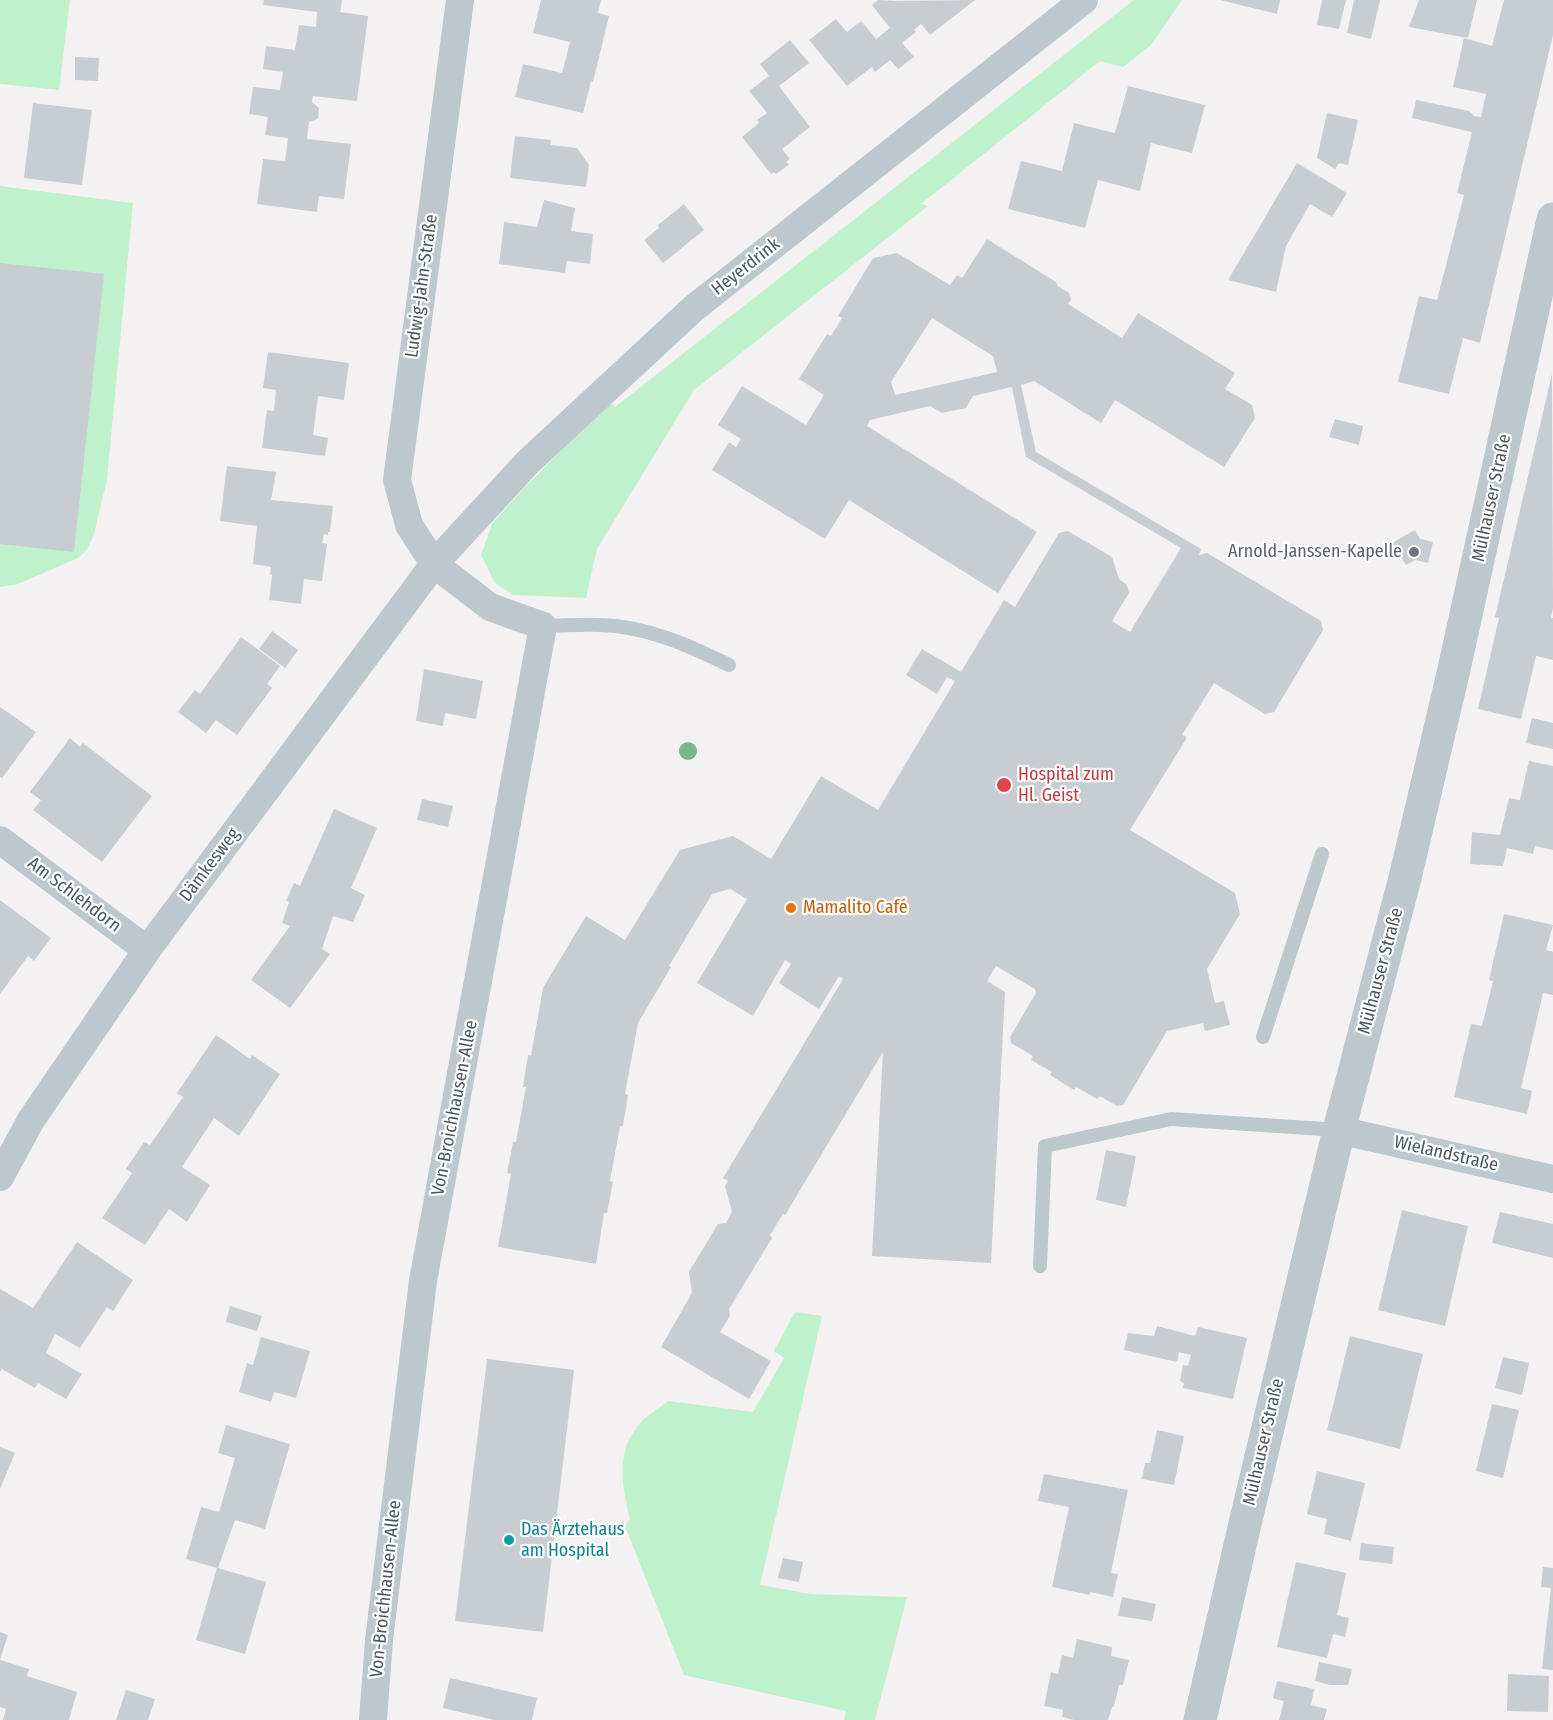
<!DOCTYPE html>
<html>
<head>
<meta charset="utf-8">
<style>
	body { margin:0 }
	canvas { display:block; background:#f4f1f2 }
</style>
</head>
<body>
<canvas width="1553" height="1720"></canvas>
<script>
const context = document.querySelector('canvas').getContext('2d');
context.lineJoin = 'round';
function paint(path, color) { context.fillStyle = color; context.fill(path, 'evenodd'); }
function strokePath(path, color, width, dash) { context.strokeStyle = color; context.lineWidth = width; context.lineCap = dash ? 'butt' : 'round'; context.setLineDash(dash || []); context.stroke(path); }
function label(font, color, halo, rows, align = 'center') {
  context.font = font + ' "Fira Sans Condensed",sans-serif'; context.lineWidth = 4.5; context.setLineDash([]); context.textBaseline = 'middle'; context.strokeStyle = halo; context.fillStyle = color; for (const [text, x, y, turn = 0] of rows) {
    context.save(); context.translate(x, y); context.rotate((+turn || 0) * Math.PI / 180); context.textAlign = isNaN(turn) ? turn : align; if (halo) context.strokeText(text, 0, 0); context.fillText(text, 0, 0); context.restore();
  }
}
paint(new Path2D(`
	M 0,0 L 70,0 L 59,90 L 0,84 Z
	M 1134,0 L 1182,0 L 1151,45 L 1123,67 L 1100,61 L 921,204 L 928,206 L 694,390 L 597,549 L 586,598 L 513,595 L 495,583 L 481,555 L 492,524 L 524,488 L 610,401 L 615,407 Z
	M 0,186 L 133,203 L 107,480 L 94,534 L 87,550 L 78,558 L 18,584 L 0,587 Z
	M 795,1312 L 822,1316 L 760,1585 L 811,1594 L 907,1597 L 875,1720 L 844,1720 L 846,1711 L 684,1675 L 625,1526 L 630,1519 C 622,1484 614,1451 642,1421 C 649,1414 660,1408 668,1401 L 753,1412 L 784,1358 L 774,1351 Z`), '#bff2cc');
paint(new Path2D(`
	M 264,0 L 342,0 L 340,12 L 368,16 L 357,101 L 313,96 L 312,102 L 319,108 L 318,119 L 309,122 L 307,139 L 351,144 L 344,199 L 319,196 L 317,212 L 257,204 L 263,159 L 285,161 L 288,138 L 265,135 L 268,117 L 249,114 L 253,87 L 280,90 L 283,72 L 263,69 L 266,46 L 295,50 L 299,25 L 316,27 L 317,12 L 263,5 Z
	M 541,0 L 601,0 L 598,13 L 609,16 L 593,82 L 591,81 L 583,113 L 515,97 L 523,64 L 562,73 L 570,42 L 533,33 Z
	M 878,0 L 897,1 L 975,0 L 930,35 L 921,24 L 914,30 L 916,32 L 902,43 L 914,57 L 898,69 L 890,60 L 875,72 L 872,67 L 847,86 L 809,40 L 836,19 L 847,32 L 861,21 L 876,39 L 890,28 L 872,5 Z
	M 1220,0 L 1280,0 L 1277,14 Z
	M 1322,0 L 1346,0 L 1339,29 L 1317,25 Z
	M 1354,0 L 1380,0 L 1371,39 L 1347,33 Z
	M 1419,0 L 1477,0 L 1468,38 L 1409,27 Z
	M 1504,0 L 1553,0 L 1553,35 L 1480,343 L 1463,338 L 1449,394 L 1398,382 L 1419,296 L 1437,300 L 1464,195 L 1457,193 L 1472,132 L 1412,118 L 1416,100 L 1469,111 L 1474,116 L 1481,117 L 1486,94 L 1453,87 L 1464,38 L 1492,46 Z
	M 790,40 L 809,63 L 779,86 L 810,127 L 782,149 L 790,159 L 786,162 L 789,165 L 776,174 L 774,172 L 771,174 L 742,137 L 759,123 L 757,120 L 767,113 L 749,91 L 769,76 L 760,64 Z
	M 75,57 L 99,58 L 98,81 L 75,80 Z
	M 1128,86 L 1205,105 L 1192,153 L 1151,143 L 1140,191 L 1098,180 L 1085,228 L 1008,209 L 1021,161 L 1062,171 L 1074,123 L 1115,133 Z
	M 33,103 L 92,110 L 82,185 L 24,178 Z
	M 1327,113 L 1358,120 L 1348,165 L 1339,163 L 1335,169 L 1317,158 Z
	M 515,136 L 551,140 L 550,145 L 577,148 L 589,165 L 586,187 L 510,178 Z
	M 1297,163 L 1347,193 L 1332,217 L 1310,204 L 1286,246 L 1276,292 L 1228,280 Z
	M 544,200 L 575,208 L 571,231 L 593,234 L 590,264 L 567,261 L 565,273 L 499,264 L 504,222 L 537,227 Z
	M 684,204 L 704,230 L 663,263 L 644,240 L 659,228 L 658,225 Z
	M 987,239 L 1056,282 L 1058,286 L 1069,293 L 1071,300 L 1068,304 L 1122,338 L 1138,313 L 1235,373 L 1225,389 L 1252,405 L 1255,418 L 1224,467 L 1115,400 L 1101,423 L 1034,381 L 1021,385 L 1036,452 L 1201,549 L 1199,555 L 1207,553 L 1321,621 L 1323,630 L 1274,712 L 1265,714 L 1214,683 L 1182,735 L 1186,736 L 1186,739 L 1130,830 L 1235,893 L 1240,914 L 1207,969 L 1215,1003 L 1224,1001 L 1230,1025 L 1205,1031 L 1203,1023 L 1167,1031 L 1123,1105 L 1117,1106 L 1100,1096 L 1097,1099 L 1076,1087 L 1074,1090 L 1050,1075 L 1052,1072 L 1031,1060 L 1033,1056 L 1011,1043 L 1010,1037 L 1036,993 L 1035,989 L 996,966 L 987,981 L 1005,992 L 991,1263 L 872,1256 L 883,1052 L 785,1215 L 783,1214 L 770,1235 L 772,1238 L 729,1309 L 730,1316 L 720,1332 L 771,1361 L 749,1399 L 661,1347 L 692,1293 L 689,1272 L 718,1224 L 726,1223 L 732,1212 L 725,1186 L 728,1181 L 723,1178 L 843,979 L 839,976 L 819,1009 L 779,983 L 791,964 L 785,960 L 753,1016 L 697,983 L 747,899 L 730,889 L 712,894 L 669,966 L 671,967 L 638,1023 L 625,1094 L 628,1095 L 623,1126 L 620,1126 L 610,1181 L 613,1182 L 607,1213 L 604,1213 L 596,1264 L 498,1247 L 511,1174 L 507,1173 L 513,1142 L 516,1142 L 526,1087 L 523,1087 L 528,1055 L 531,1056 L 543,988 L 586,916 L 625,940 L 680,850 L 733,836 L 771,859 L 821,776 L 878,810 L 955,681 L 947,677 L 937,694 L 906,675 L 922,649 L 961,672 L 1004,600 L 1015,607 L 1059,533 L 1068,531 L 1112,557 L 1119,579 L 1127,585 L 1129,593 L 1112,621 L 1130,632 L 1181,548 L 1026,457 L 1012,387 L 973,396 L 966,408 L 942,413 L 930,406 L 870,420 L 867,426 L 1037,532 L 998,593 L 849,500 L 825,539 L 712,470 L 729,442 L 736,447 L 741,439 L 718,425 L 742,386 L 806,425 L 824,395 L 799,379 L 827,334 L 831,336 L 842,318 L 838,316 L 873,258 L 897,253 L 950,285 L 957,275 L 962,278 ZM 932,318 L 993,356 L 997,372 L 895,395 L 891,382 Z
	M 0,263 L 104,274 L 74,552 L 0,544 Z
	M 268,352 L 349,363 L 344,400 L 318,396 L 313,435 L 328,438 L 325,456 L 262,448 L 267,410 L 274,411 L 276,390 L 263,388 Z
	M 1552,374 L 1553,608 L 1551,618 L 1553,618 L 1553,660 L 1536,656 L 1521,719 L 1478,709 L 1499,618 L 1495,617 Z
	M 1335,419 L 1363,426 L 1359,445 L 1329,437 Z
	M 227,466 L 276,472 L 271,500 L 333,506 L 330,532 L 328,532 L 328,535 L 324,534 L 322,543 L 327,544 L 322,581 L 304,579 L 301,604 L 269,600 L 272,575 L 270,574 L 271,567 L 253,564 L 257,526 L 220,521 Z
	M 1415,530 L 1420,539 L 1433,542 L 1428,563 L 1415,560 L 1406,565 L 1392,543 Z
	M 272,631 L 298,650 L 285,668 L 259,649 Z
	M 241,637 L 280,666 L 267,684 L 272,688 L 237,735 L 216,720 L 206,733 L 178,712 L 195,690 L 200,694 Z
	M 424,669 L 483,681 L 476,719 L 445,713 L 443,726 L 416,721 Z
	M 0,707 L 36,732 L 2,778 L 0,777 Z
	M 1532,718 L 1553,723 L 1553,749 L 1526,743 Z
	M 70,738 L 80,747 L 83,743 L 152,796 L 102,862 L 33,810 L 41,800 L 30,792 Z
	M 1529,761 L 1553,766 L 1553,850 L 1535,846 L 1533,854 L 1507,848 L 1503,866 L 1470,864 L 1472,832 L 1500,835 L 1509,798 L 1520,800 Z
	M 422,799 L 453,806 L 448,827 L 417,820 Z
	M 334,809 L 377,828 L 351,888 L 365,895 L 353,922 L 333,916 L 322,949 L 330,954 L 290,1008 L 251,980 L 290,926 L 282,923 L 289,902 L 286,901 L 294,883 L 300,886 Z
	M 0,900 L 51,938 L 34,961 L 28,956 L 0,994 Z
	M 1504,914 L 1553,925 L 1546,950 L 1553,952 L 1553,995 L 1543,993 L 1521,1088 L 1532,1091 L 1527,1114 L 1454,1097 L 1471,1024 L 1482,1026 L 1493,981 L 1489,980 Z
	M 216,1035 L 250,1059 L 252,1055 L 280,1074 L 239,1136 L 214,1118 L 182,1167 L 210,1185 L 187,1222 L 169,1209 L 145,1245 L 102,1218 L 132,1173 L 126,1169 L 144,1142 L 150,1145 L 183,1097 L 177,1093 Z
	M 1106,1150 L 1136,1156 L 1126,1207 L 1096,1200 Z
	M 1402,1210 L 1468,1226 L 1445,1326 L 1378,1310 Z
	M 1500,1212 L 1553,1224 L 1553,1258 L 1492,1243 Z
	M 77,1242 L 133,1280 L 113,1311 L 107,1307 L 80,1348 L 55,1334 L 46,1353 L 82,1374 L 66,1399 L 38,1383 L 35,1388 L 2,1369 L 0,1372 L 0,1289 L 33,1308 Z
	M 230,1306 L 262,1316 L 257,1331 L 226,1322 Z
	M 1157,1326 L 1195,1336 L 1198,1327 L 1247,1338 L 1233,1399 L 1183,1388 L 1184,1383 L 1180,1381 L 1183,1365 L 1188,1366 L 1191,1355 L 1179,1352 L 1177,1362 L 1124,1350 L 1128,1333 L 1154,1336 Z
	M 1350,1336 L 1423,1354 L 1400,1449 L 1327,1430 Z
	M 261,1337 L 310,1351 L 296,1398 L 274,1392 L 271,1402 L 239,1392 L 247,1363 L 253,1365 Z
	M 1503,1357 L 1529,1363 L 1522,1395 L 1495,1388 Z
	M 487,1359 L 574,1370 L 543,1632 L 455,1621 Z
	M 1492,1404 L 1519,1410 L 1503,1478 L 1476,1471 Z
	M 226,1425 L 290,1444 L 265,1529 L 235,1520 L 218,1568 L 266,1582 L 245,1654 L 196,1640 L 217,1568 L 186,1559 L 201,1507 L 219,1512 L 235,1458 L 218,1453 Z
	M 1157,1430 L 1184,1436 L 1174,1485 L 1142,1479 L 1145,1463 L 1150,1463 Z
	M 0,1447 L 15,1453 L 0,1489 Z
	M 1317,1471 L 1365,1483 L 1351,1541 L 1324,1534 L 1327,1519 L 1307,1514 Z
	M 1044,1474 L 1128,1490 L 1111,1573 L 1118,1574 L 1113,1597 L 1090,1592 L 1090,1595 L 1052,1587 L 1069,1507 L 1038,1501 Z
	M 1361,1543 L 1394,1547 L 1392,1564 L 1359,1560 Z
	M 783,1558 L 803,1562 L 799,1582 L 778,1578 Z
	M 1296,1562 L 1346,1573 L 1337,1615 L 1349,1618 L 1345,1637 L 1333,1634 L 1327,1658 L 1277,1647 Z
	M 1543,1567 L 1553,1568 L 1553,1670 L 1542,1669 L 1551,1588 L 1541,1587 Z
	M 1122,1597 L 1156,1604 L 1152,1621 L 1118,1616 Z
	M 0,1632 L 8,1635 L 0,1660 Z
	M 1077,1639 L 1112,1647 L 1111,1656 L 1129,1660 L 1123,1685 L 1119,1685 L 1114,1707 L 1112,1707 L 1108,1720 L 1074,1720 L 1062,1717 L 1063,1710 L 1044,1706 L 1051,1672 L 1058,1674 L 1062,1655 L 1073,1658 Z
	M 0,1660 L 29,1669 L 27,1676 L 77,1692 L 69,1720 L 3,1720 L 6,1709 L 0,1707 Z
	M 1319,1662 L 1352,1669 L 1348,1685 L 1330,1685 L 1315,1681 Z
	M 1508,1674 L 1549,1676 L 1548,1712 L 1507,1711 Z
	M 450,1678 L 537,1698 L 532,1720 L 494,1720 L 443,1708 Z
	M 1277,1681 L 1314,1689 L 1311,1705 L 1327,1709 L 1324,1720 L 1279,1720 L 1284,1701 L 1273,1698 Z
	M 126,1690 L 155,1699 L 148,1720 L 116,1720 Z`), '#c8cdd1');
strokePath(new Path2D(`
	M 543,626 C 562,626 581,624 600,625 C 646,626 688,645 729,665
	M 1263,1037 L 1322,854
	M 1040,1266 L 1045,1146 L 1171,1119 L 1339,1130`), '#bcc8ce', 14);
strokePath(new Path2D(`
	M 0,840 L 147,950
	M 1339,1130 L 1553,1179
	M 0,1177 L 31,1120 L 147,950 L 434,564 L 528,462 L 694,308 L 1084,0
	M 373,1720 L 379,1640 L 423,1281 L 543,626 L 490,607 L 434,564 L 409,525 L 397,480 L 460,0`), '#bcc8ce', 28);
strokePath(new Path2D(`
	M 1200,1720 L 1244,1528 L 1339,1130 L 1406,874 L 1454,669 L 1553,219`), '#bcc8ce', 33);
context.fillStyle = '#78b78f';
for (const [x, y] of [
	[688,751]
]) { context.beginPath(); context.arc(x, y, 9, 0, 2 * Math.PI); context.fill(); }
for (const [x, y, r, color] of [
	[1414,552,6,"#6b7280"],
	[1004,785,8,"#e0444e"],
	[791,908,6,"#e8710a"],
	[509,1540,6,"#0f9aa8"]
]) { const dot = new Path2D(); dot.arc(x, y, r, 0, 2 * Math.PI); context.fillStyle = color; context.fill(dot); strokePath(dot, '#fff', 2); }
label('18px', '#485860', '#fff', [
	["Heyerdrink",746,267,-38],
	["Ludwig-Jahn-Straße",422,286,-82],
	["Mülhauser Straße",1492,498,-78],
	["Dämkesweg",210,865,-53],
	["Am Schlehdorn",74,895,37],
	["Mülhauser Straße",1381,971,-75],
	["Von-Broichhausen-Allee",455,1108,-79],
	["Wielandstraße",1446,1154,13],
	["Mülhauser Straße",1264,1442,-77],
	["Von-Broichhausen-Allee",386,1589,-84]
]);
label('18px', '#5b616d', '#fff', [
	["Arnold-Janssen-Kapelle",1402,552]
], 'right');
label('18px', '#be3a42', '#fff', [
	["Hospital zum",1018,775],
	["Hl. Geist",1018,796]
], 'left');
label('18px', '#c56008', '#fff', [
	["Mamalito Café",803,908]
], 'left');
label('18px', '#0d838f', '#fff', [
	["Das Ärztehaus",521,1530],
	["am Hospital",521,1551]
], 'left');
</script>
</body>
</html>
